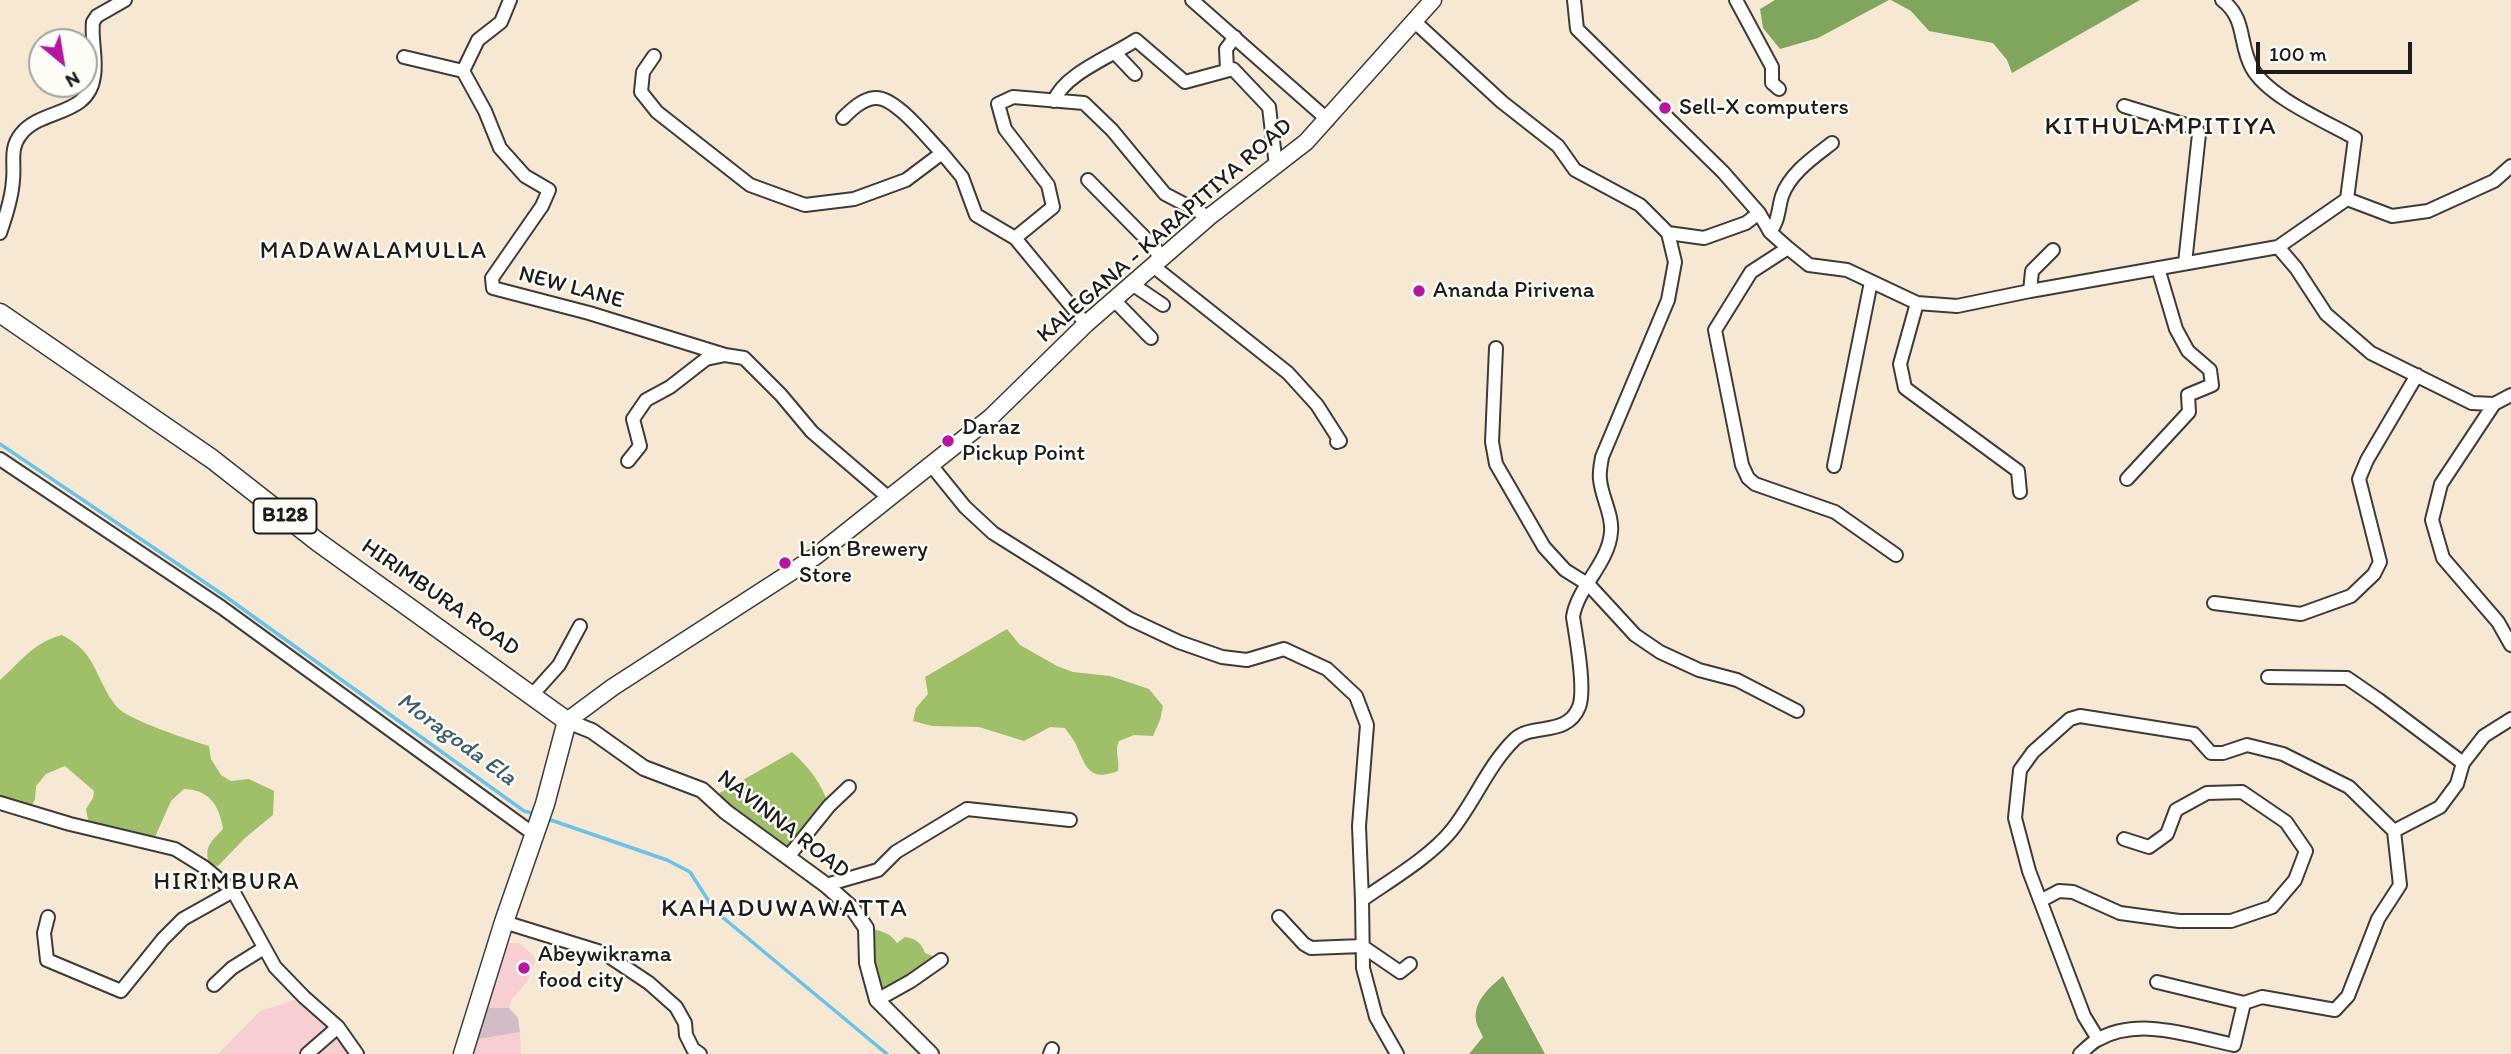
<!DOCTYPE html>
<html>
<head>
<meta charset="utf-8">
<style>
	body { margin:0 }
	#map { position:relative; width:2511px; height:1054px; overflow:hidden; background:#f7e8d4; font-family:Itim,sans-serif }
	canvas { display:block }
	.north { position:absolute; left:28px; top:28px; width:70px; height:70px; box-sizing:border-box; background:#fdfcf7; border:2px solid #a3a29f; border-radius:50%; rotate:150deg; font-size:19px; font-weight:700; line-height:28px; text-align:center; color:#1c1c1c }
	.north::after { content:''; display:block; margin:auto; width:24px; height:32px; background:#b5179e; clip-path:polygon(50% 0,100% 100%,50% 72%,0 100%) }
	.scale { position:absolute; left:2256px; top:42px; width:156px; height:32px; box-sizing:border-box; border:4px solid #1c1c1c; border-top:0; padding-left:9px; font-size:21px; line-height:24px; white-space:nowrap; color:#1c1c1c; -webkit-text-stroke:5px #fdfcf7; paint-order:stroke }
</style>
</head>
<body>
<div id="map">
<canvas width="2511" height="1054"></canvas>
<div class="north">N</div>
<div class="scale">100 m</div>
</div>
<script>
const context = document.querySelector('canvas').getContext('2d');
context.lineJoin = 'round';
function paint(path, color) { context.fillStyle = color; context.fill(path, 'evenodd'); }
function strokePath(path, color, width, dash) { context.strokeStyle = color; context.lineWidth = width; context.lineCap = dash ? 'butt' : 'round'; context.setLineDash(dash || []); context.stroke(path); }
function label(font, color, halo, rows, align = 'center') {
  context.font = font + ' Itim,sans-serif'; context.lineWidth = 5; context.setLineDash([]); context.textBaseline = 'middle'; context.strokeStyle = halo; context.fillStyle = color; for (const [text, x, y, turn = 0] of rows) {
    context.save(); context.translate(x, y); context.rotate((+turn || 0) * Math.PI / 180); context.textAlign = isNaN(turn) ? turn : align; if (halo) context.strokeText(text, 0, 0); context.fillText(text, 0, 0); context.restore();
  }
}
paint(new Path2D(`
	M 499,943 L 519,943 L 534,956 L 535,962 L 527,982 L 512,999 L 509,1008 L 478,1008 Z
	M 304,997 L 357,1054 L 218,1054 L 260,1011 Z
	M 520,1032 L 521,1054 L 463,1054 L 467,1041 Z`), '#f7cfd2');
paint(new Path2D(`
	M 478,1008 L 509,1008 L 518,1018 L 520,1032 L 467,1041 Z`), '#d2bdc6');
paint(new Path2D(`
	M 1007,629 L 1020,645 L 1057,666 L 1073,672 L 1110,676 L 1149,689 L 1163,706 L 1160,720 L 1153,736 L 1134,735 L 1119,741 C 1114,751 1120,760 1118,771 C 1091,781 1087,770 1077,747 C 1075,741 1069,734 1065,728 L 1050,727 L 1024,741 L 979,727 L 932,726 L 913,721 L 916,708 L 928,694 L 925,677 Z
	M 62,635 C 99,654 94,679 117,707 C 128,720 190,740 209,746 L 211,759 L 221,775 L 231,781 L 249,779 L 274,791 L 273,815 L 245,838 L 218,866 L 209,865 C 204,846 211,842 223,829 C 219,805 210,790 184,789 L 171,801 L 155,837 L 150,839 L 89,825 L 86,809 L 93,798 L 94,791 L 65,766 L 46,774 L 36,786 L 35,800 L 31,806 L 0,799 L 0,680 C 22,661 32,643 62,635 Z
	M 792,752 C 810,768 821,783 829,806 L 788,857 L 711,798 Z
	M 866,928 C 879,930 890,932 897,943 L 905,937 C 916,939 921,942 925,953 L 941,960 L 877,1000 Z`), '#9fbf68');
paint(new Path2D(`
	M 1775,0 L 1889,0 L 1818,38 L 1780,49 L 1763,28 L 1760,9 Z
	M 1891,0 L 2140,0 L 2012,73 L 2007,60 L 1993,43 L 1929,31 L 1911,11 Z
	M 1503,976 L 1545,1054 L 1469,1054 L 1483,1037 C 1481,1032 1476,1025 1476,1020 C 1473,1001 1491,986 1503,976 Z`), '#7fa65c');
strokePath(new Path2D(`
	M 0,444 L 222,594 L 524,811 L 535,814
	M 545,818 L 667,860 L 690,872 L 715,911 L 887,1054`), '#6bc2e8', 3.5);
const minor = new Path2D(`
	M 510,0 L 501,22 L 478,40 L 463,71 L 485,111 L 500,148 L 525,176 L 549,190 L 542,206 L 492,278 L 493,288 L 589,313 L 725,355 L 744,358 L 781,395 L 812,432 L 889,498
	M 1192,0 L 1328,120
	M 1574,0 L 1577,29 L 1723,172 L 1759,213 L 1770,232 L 1788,248 L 1809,265 L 1847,270 L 1917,303 L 1957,306 L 2030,291 L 2278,247 L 2347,199 L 2392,216 L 2428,211 L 2494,181 L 2511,166
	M 1736,0 L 1772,67 L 1772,83 L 1779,89
	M 2222,0 C 2247,19 2238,43 2252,68 C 2268,97 2325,121 2355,138 L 2347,199
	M 1415,22 L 1502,102 L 1558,146 L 1575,170 L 1640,205 L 1668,233 L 1704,238 L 1746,223 L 1759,213
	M 1116,54 L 1135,74
	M 654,56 L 643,72 L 641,92 L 657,112 L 750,185 L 805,205 L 854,199 L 906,180 L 942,153 L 962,177 L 976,215 L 1015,238 L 1053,207 L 1048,185 L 1005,129 L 998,104 L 1013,97 L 1084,103 L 1112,130 L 1165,194 L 1209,217
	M 404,57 L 463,71
	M 1227,70 L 1226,49 L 1235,37
	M 1054,101 C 1064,74 1112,56 1136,40 L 1185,82 L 1233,69 L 1269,107 L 1276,166
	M 2124,106 L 2196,128 L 2199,134 L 2185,263
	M 843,118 C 851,110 862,99 875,98 C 895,96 928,139 942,153
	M 1088,180 L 1156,249 L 1159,261
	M 1770,232 C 1779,221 1778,209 1782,196 C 1790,173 1814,157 1832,143
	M 0,233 C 6,216 12,198 13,180 C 15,163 9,149 21,134 C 41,108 89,117 94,76 C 97,58 91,40 93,22 L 97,16 L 125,0
	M 1015,238 L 1086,324
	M 2278,247 L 2296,268 L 2326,314 L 2371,353 L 2472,403 L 2494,404 L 2511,395
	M 1788,248 L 1751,272 L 1715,330 L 1742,465 L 1748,478 L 1755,484 L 1835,512 L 1896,555
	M 1153,266 L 1288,373 L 1317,405 L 1340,441 L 1337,442
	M 1132,284 L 1163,305
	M 2030,291 L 2032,271 L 2053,250
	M 1114,300 L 1151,338
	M 1917,303 L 1900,364 L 1905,388 L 2018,471 L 2020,492
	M 1496,348 L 1492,442 L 1496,464 L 1544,547 L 1565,570 L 1589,585 L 1635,635 L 1660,652 L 1699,670 L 1737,680 L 1797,711
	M 2494,404 L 2441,484 L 2432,520 L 2443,558 L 2498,622 L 2511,645
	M 0,459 L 221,607 L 535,835
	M 628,461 L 640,446 L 633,419 L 646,400 L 670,387 L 706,359 L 725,355
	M 931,465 L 965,507 L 993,533 L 1130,619 L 1179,642 L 1222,657 L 1247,660 L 1284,649 L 1327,669 L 1356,696 L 1367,725 L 1359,826 L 1362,900
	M 1834,466 L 1871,282
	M 2127,479 L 2189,412 L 2188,395 L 2212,385 L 2210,370 L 2188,351 L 2176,329 L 2158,268
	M 2214,603 L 2301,614 L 2351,596 L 2374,574 L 2380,562 L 2359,479 L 2367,460 L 2417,375
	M 2268,677 L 2347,678 L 2379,700 L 2463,763
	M 533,694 L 559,665 L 580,626
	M 0,803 L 70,824 L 175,849 L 204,867 L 233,891 L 275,967 L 304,997 L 338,1027 L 357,1054
	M 788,857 L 829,806 L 849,787
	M 826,885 L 878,870 L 896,852 L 967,809 L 1070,820
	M 2042,900 L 2059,891 L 2073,892 L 2120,913 L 2179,921 L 2231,921 L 2272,907 L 2295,880 L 2306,851 L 2286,822 L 2242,792 L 2207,793 L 2176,810 L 2167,834 L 2149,847 L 2124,839
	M 48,917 L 44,933 L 47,960 L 121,991 L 163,939 L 183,919 L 233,891
	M 1279,917 L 1304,944 L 1311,948 L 1362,946 L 1400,972 L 1410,964
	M 504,922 L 604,953 L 649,983 L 676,1007 L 685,1023 L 686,1035 L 693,1049 L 700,1054
	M 2157,982 L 2244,1003
	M 214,985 L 232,968 L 264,948
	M 877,1000 L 911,981 L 941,960
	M 2098,1039 L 2084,1016 L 2029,871 L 2015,818 L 2020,770 L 2033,752 L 2070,719 L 2080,716 L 2194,734 L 2211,753 L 2223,753 L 2247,745 L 2283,754 L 2349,787 L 2394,831 L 2440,807 L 2457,784 L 2463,763 L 2484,736 L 2511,719
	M 307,1054 L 338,1027
	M 1050,1054 L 1052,1049
	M 1397,1054 L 1376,1017 L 1363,968 L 1362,900 C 1389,881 1430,857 1451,831 C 1474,803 1488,765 1515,739 C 1532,723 1567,737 1579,707 C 1586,689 1576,637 1573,617 C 1577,588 1609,563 1611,532 C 1613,515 1601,496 1600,479 C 1599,472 1601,464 1602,457 L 1668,300 L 1675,262 L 1668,233
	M 2080,1054 C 2085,1050 2091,1043 2097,1040 C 2139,1016 2191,1036 2234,1045 L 2244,1003 L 2262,997 L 2335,1010 L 2348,996 L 2378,919 L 2400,885 L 2394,831`);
const tertiary = new Path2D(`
	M 567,721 L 592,731 L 644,768 L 702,790 L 726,812 L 826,885 L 853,909 L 866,928 L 867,963 L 877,1000 L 931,1054`);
const secondary = new Path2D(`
	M 567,721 L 613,687 L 816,556 L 991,417 L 1086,324 L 1209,217 L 1306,142 L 1433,0`);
const primary = new Path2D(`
	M 0,313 L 212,459 L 318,542 L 567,721 L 545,804 L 504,922 L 463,1054`);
strokePath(minor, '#3d3b38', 16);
strokePath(tertiary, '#3d3b38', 18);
strokePath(secondary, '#3d3b38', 19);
strokePath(primary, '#3d3b38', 21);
strokePath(minor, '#fff', 12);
strokePath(tertiary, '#fff', 14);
strokePath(secondary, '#fff', 16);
strokePath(primary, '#fff', 18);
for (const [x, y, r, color] of [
	[1665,108,7,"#b5179e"],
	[1419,291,7,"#b5179e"],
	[948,441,7,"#b5179e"],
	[785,563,7,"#b5179e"],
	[524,968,7,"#b5179e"]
]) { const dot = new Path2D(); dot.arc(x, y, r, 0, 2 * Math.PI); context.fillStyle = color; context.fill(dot); strokePath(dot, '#fdfcf7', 2.5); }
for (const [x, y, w] of [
	[285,516,63]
]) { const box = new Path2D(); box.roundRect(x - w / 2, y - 17.5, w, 35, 5); context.fillStyle = '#fdfcf7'; context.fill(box); strokePath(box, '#1c1c1c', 2); }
label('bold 21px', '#1c1c1c', null, [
	["B128",285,516]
]);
label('23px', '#1c1c1c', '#fdfcf7', [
	["Sell-X computers",1679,108],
	["Ananda Pirivena",1433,291],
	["Daraz",962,428],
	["Pickup Point",962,454],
	["Lion Brewery",799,550],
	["Store",799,576],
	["Abeywikrama",538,955],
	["food city",538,981]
], 'left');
label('23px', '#1c1c1c', '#fdfcf7', [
	["KALEGANA - KARAPITIYA ROAD",1165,231,-41],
	["NEW LANE",571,288,15],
	["HIRIMBURA ROAD",440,598,35],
	["NAVINNA ROAD",783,825,38]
]);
context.letterSpacing = '2px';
label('24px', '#1c1c1c', '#fdfcf7', [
	["MADAWALAMULLA",374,252],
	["HIRIMBURA",227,883]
]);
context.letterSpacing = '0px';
label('italic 24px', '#3c5e6e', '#fdfcf7', [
	["Moragoda Ela",456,740,36]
]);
context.letterSpacing = '2px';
label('26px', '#1c1c1c', '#fdfcf7', [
	["KITHULAMPITIYA",2161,127],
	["KAHADUWAWATTA",785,909]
]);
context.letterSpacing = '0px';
</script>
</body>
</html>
